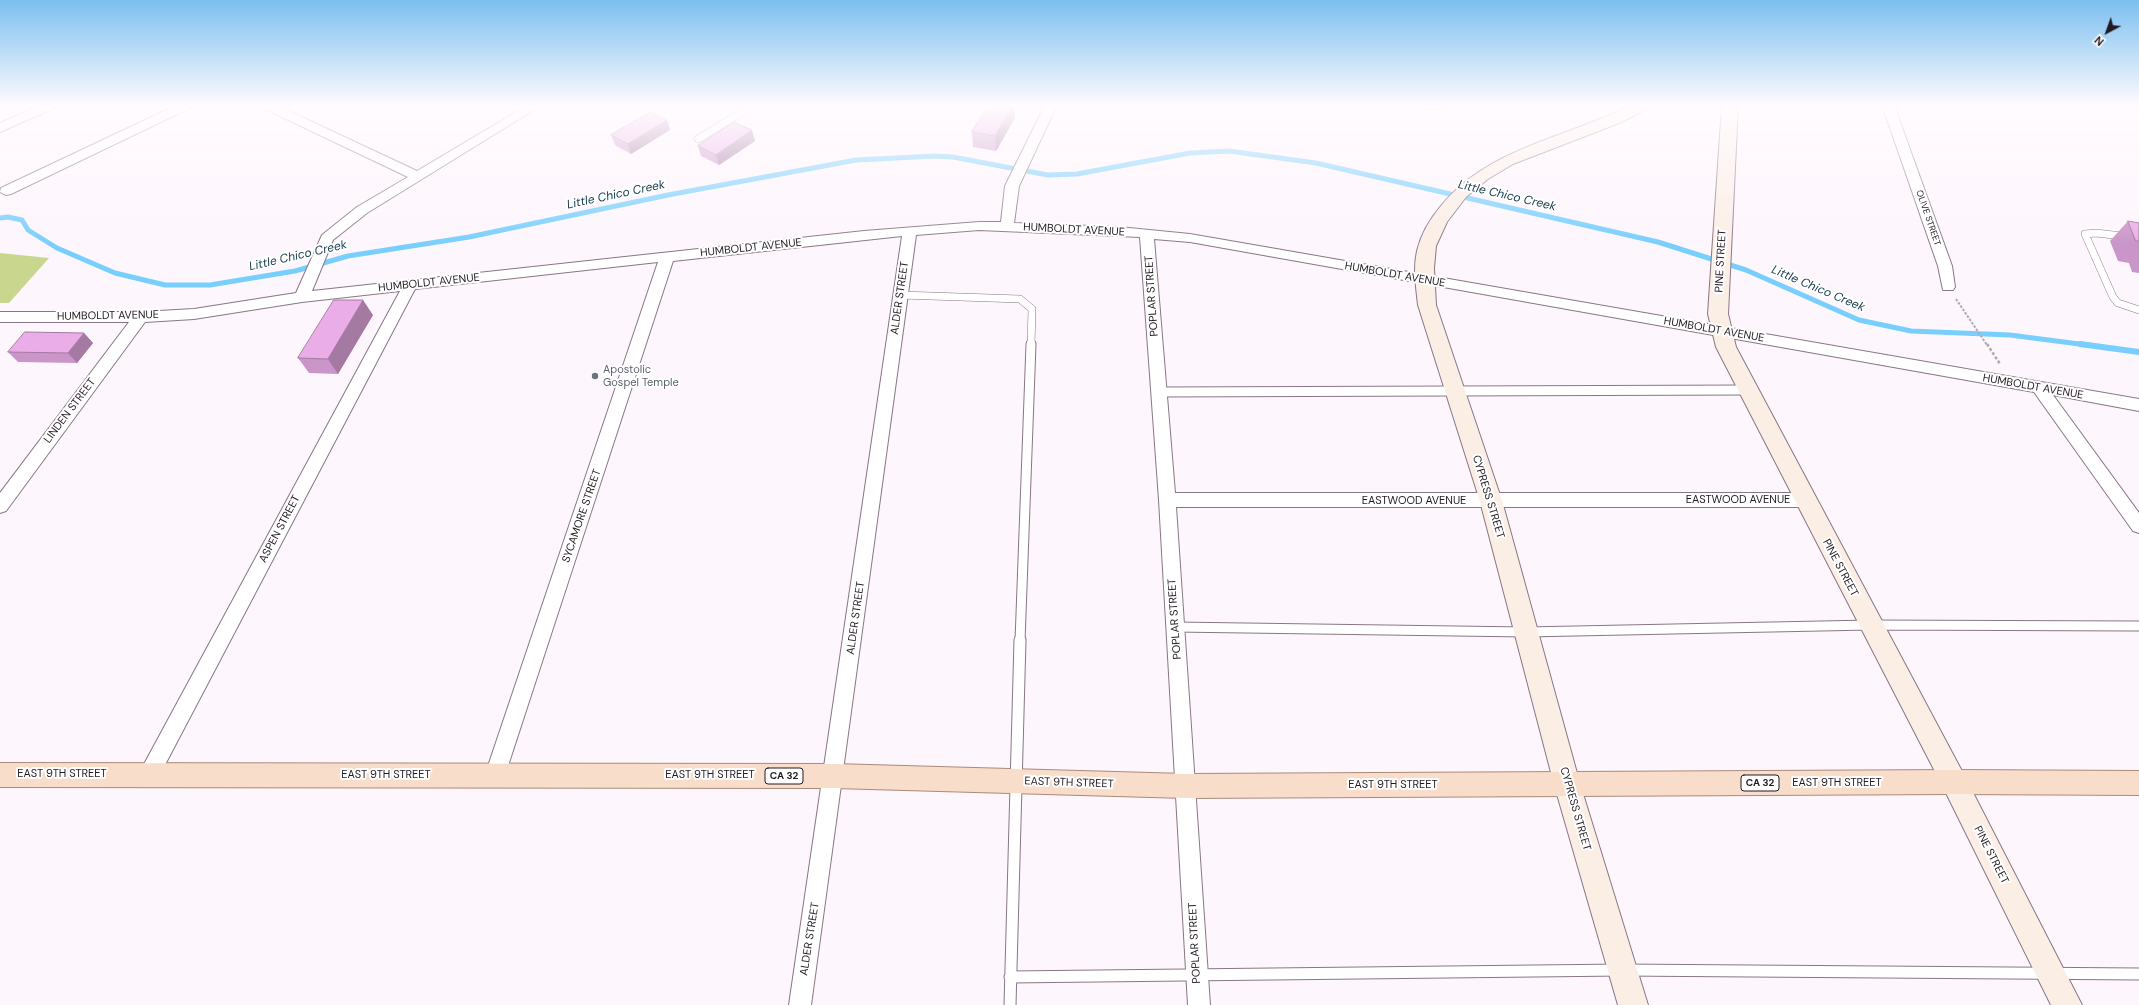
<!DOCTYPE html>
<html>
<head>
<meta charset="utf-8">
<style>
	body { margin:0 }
	#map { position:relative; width:2139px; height:1005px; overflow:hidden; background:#fef6fd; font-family:"DM Sans",sans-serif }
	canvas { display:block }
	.north { position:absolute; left:2087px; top:12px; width:40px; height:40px; -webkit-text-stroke:3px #fff; paint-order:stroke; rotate:221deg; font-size:11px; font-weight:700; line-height:16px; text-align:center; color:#211a21 }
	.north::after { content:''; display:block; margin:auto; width:14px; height:18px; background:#211a21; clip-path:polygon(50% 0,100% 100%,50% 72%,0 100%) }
</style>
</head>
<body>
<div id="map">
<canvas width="2139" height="1005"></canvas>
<div class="north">N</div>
</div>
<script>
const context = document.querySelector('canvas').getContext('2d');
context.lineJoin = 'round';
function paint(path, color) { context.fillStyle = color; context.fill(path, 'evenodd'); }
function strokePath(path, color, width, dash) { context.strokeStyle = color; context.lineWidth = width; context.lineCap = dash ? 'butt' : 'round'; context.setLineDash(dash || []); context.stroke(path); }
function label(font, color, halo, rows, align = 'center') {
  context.font = font + ' "DM Sans",sans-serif'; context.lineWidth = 4; context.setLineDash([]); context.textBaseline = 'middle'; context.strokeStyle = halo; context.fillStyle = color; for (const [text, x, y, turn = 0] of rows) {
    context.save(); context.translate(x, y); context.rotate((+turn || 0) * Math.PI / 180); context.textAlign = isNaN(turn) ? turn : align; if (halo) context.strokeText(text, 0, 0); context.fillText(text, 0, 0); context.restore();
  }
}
paint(new Path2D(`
	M 0,253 L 49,258 L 9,303 L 0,303 Z`), '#c9d68e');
strokePath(new Path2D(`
	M 0,218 L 8,217 L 22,220 L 28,230 L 57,248 L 115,273 L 165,285 L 210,285 L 295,271 L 348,256 L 469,237 L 668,195 L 856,160 L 935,156 L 953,157 L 1048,175 L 1077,174 L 1190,153 L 1229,151 L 1316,163 L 1658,242 L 1746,270 L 1859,320 L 1911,331 L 2010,335 L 2087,345`), '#78cffd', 5);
strokePath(new Path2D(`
	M 2080,344 L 2139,352`), '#78cffd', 6);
const laneFar2 = new Path2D(`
	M 698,139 L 754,105
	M 2139,238 L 2096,233 L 2085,234 L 2113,297 L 2118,303 L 2139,310
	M 901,295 L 1020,299 L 1032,309 L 1031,345`);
const laneFar1 = new Path2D(`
	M 1159,392 L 1748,390
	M 1175,627 L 1526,632 L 1870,625 L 2139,626
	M 1020,641 L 1031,344`);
const lane = new Path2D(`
	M 1010,977 L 1622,970 L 2139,974
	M 1010,1005 L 1020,640`);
const street = new Path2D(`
	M 41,105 L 56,105 L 54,108 L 0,132 L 0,123 Z
	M 177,105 L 192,105 L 190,108 L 11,194 L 6,195 L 0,192 L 1,188 Z
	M 261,105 L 276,105 L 417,171 L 528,105 L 542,105 L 367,213 L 333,240 L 312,291 L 864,231 L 979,222 L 1001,222 L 1005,186 L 1045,105 L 1057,105 L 1019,186 L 1014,223 L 1119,227 L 1190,234 L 2139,399 L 2139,411 L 2053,395 L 2139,513 L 2139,533 L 2133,531 L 2034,392 L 1190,242 L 1154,239 L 1175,493 L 1804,493 L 1810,495 L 1812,500 L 1810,505 L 1804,507 L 1176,507 L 1210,1005 L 1188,1005 L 1159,500 L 1140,237 L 979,230 L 916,235 L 811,1005 L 789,1005 L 902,236 L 673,261 L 505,775 L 502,782 L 495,784 L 488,782 L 485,775 L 658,262 L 415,289 L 157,780 L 150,782 L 143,780 L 140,773 L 143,766 L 400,291 L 302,302 L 194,319 L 145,322 L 6,511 L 0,513 L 0,493 L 129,322 L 0,322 L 0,312 L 141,312 L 194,309 L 296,293 L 322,235 L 357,207 L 408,177 L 263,108 Z
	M 1425,105 L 1445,105 L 1446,106 L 1440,110 L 1427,108 Z
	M 1882,105 L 1894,105 L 1952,266 L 1955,287 L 1953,290 L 1943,290 L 1938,266 Z`);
const secondary = new Path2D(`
	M 1631,105 L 1650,105 L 1648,108 L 1622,122 L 1513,164 L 1488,179 L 1466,197 L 1447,222 L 1436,246 L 1434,268 L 1436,305 L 1502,501 L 1580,784 L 1648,1005 L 1618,1005 L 1554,784 L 1480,501 L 1418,305 C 1416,287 1413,268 1417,251 C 1421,234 1430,219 1441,206 C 1489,147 1567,138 1631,105 Z
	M 1722,105 L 1738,105 L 1728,314 L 1736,347 L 1963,773 L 2082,1005 L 2051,1005 L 1945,791 L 1716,347 L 1708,314 Z`);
const primary = new Path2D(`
	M 0,763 L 834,764 L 1186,774 L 1954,770 L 2139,771 L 2139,795 L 1954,794 L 1186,798 L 834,788 L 0,787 Z`);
strokePath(laneFar2, '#887686', 8);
strokePath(laneFar1, '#887686', 11);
strokePath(lane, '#887686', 13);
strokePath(street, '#887686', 2);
strokePath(secondary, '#887686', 2);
strokePath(primary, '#aa8a79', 2);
strokePath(new Path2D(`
	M 1956,299 L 1987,345`), '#b1a9b0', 2, [2.5, 1.5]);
strokePath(new Path2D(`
	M 1987,344 L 2000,364`), '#b1a9b0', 2.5, [3, 2]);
strokePath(laneFar2, '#fff', 7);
strokePath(laneFar1, '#fff', 9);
strokePath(lane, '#fff', 11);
paint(street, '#fff');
paint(secondary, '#fbeee5');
paint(primary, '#f8ddcb');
paint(new Path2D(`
	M 1015,118 L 996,151 L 973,147 L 972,132 Z
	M 667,120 L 670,130 L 631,154 L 615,145 L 611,135 Z
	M 755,141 L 719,165 L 701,156 L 698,146 Z
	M 2128,221 L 2139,223 L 2139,273 L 2132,272 L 2129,263 L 2118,261 L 2110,241 Z
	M 373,315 L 338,374 L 309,373 L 298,358 Z
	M 84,333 L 93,343 L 77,363 L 18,362 L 8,352 Z`), '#ca95c8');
paint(new Path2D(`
	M 1013,105 L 1014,105 L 1015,118 L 996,151 L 995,136 Z
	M 667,120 L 670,130 L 631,154 L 628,144 Z
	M 752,130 L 755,141 L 719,165 L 716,155 Z
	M 363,300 L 373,315 L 338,374 L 328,359 Z
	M 84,333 L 93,343 L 77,363 L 68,353 Z`), '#a479a2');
const building = new Path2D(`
	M 989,105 L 1013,105 L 995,136 L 972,132 Z
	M 651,112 L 667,120 L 628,144 L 611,135 Z
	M 734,122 L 752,130 L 716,155 L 698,146 Z
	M 2128,221 L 2139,223 L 2139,241 L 2136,241 Z
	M 334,300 L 363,300 L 328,359 L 298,358 Z
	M 25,332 L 84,333 L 68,353 L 8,352 Z`);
paint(building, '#ebade8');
strokePath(building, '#a479a2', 1);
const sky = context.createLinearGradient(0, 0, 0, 245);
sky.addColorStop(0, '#7bbff0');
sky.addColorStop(0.43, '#fffbfe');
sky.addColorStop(1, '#fffbfe00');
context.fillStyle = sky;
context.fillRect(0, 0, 2139, 245);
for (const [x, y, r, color] of [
	[595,376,4,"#6b7280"]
]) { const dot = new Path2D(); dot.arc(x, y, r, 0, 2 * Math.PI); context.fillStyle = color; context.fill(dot); strokePath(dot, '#fff', 1.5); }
label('9px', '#211a21', '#fff', [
	["OLIVE STREET",1928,218,71]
]);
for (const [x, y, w] of [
	[784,776,38],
	[1760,783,38]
]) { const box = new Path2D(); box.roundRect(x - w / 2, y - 8, w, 16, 3); context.fillStyle = '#fff'; context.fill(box); strokePath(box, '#211a21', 1); }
label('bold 10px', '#211a21', null, [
	["CA 32",784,776],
	["CA 32",1760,783]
]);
label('11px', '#211a21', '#fff', [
	["HUMBOLDT AVENUE",1074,230,3],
	["HUMBOLDT AVENUE",751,248,-6],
	["PINE STREET",1721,261,-87],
	["HUMBOLDT AVENUE",1395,275,10],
	["HUMBOLDT AVENUE",429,283,-6],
	["POPLAR STREET",1152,296,-94],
	["ALDER STREET",900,298,-82],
	["HUMBOLDT AVENUE",108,316,-1],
	["HUMBOLDT AVENUE",1714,330,10],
	["HUMBOLDT AVENUE",2033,387,10],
	["LINDEN STREET",70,411,-53],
	["CYPRESS STREET",1488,497,73],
	["EASTWOOD AVENUE",1738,500],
	["EASTWOOD AVENUE",1414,501],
	["SYCAMORE STREET",582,516,-71],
	["ASPEN STREET",280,529,-62],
	["PINE STREET",1840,568,62],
	["ALDER STREET",856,618,-82],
	["POPLAR STREET",1175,619,-94],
	["EAST 9TH STREET",62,774],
	["EAST 9TH STREET",386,775],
	["EAST 9TH STREET",710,775],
	["EAST 9TH STREET",1069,783,2],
	["EAST 9TH STREET",1837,783],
	["EAST 9TH STREET",1393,785],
	["CYPRESS STREET",1575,809,74],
	["PINE STREET",1991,855,63],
	["ALDER STREET",810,939,-81],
	["POPLAR STREET",1195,943,-93]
]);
label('11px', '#5b616d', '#fff', [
	["Apostolic",603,370],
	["Gospel Temple",603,383]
], 'left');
label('italic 12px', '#1c4255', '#fff', [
	["Little Chico Creek",616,195,-12],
	["Little Chico Creek",1507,196,13],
	["Little Chico Creek",298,256,-13],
	["Little Chico Creek",1818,289,23]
]);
</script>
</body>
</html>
